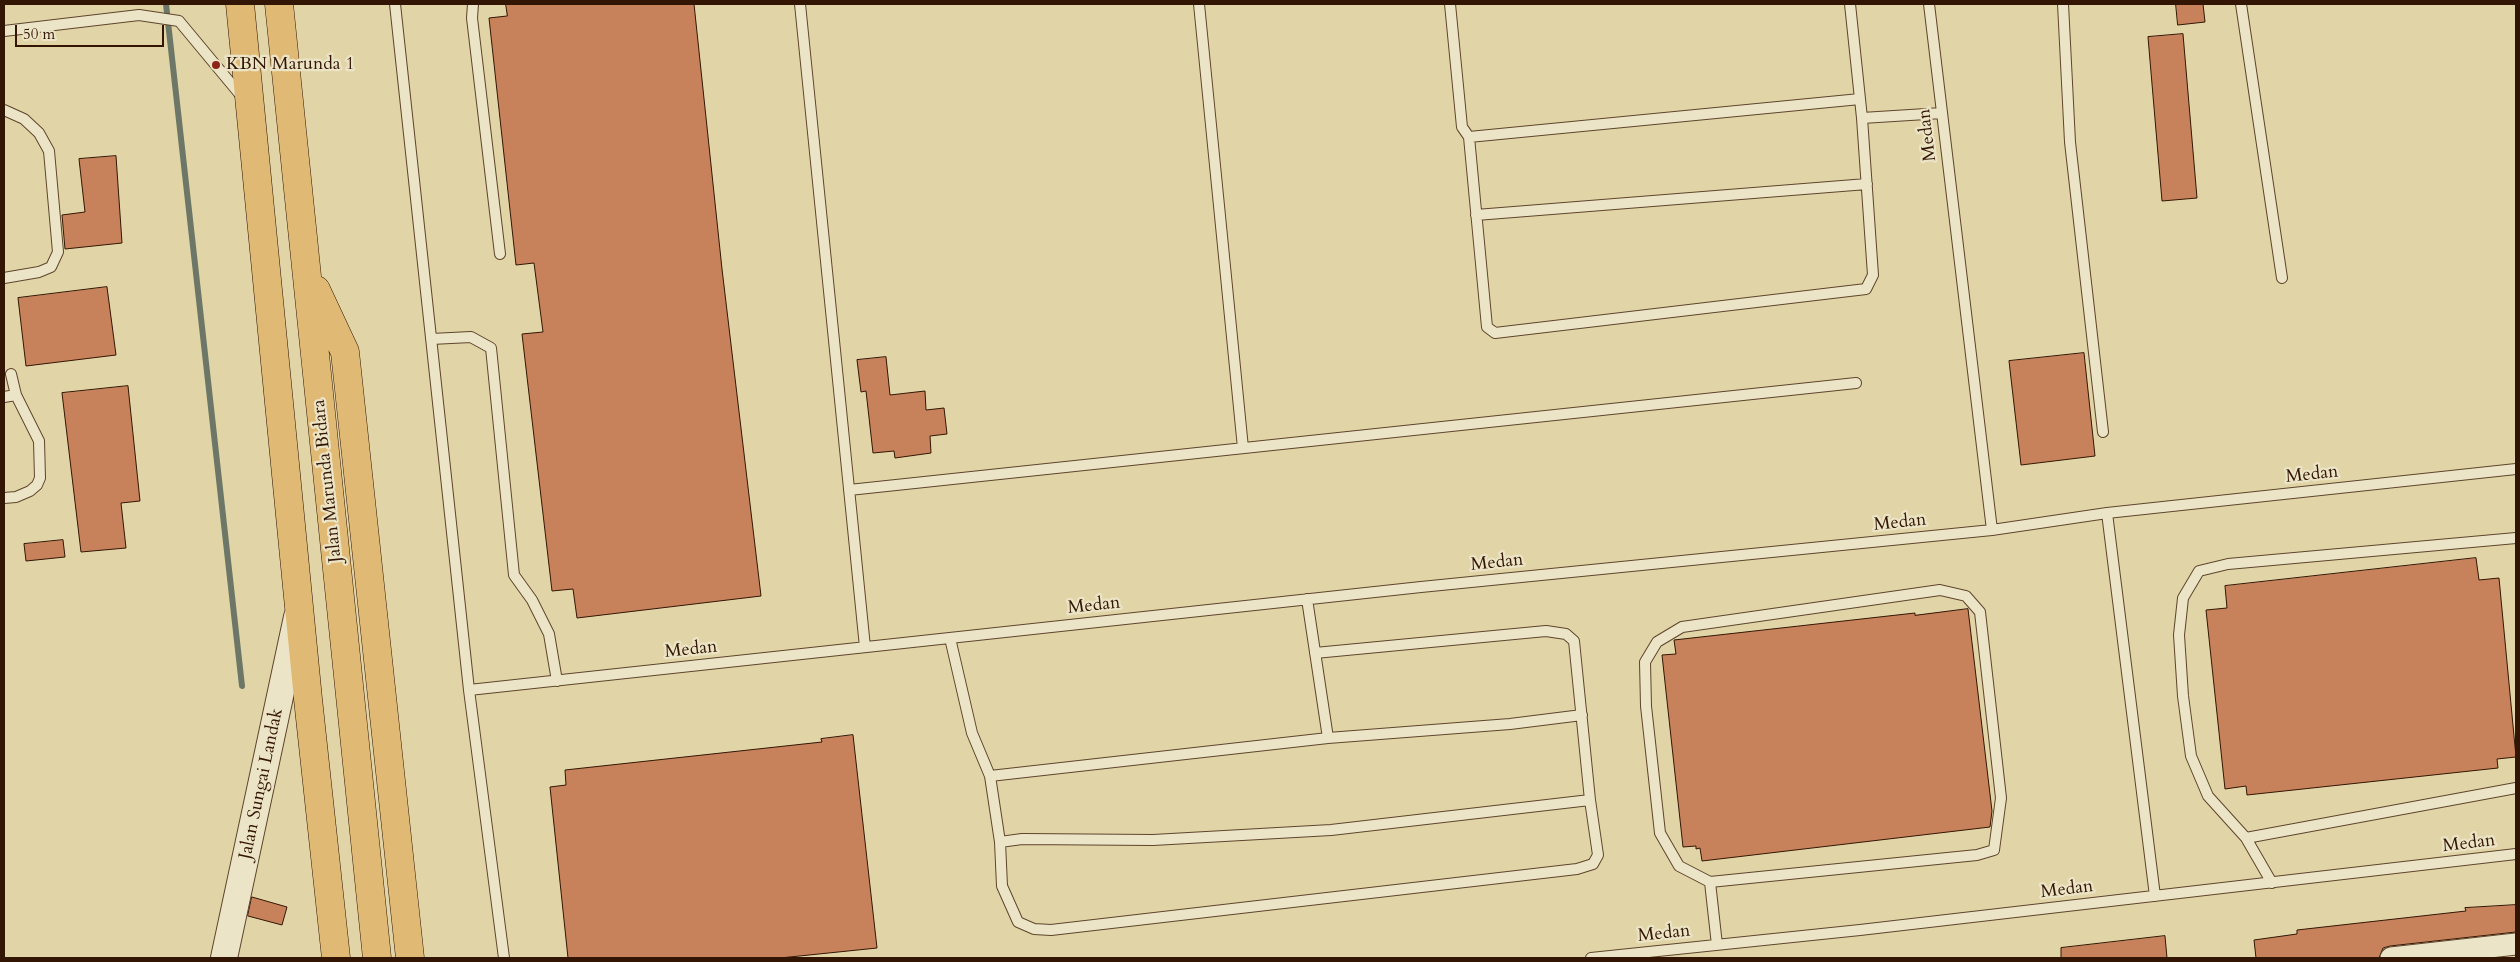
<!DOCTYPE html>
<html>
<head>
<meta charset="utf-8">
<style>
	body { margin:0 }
	#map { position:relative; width:2520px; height:962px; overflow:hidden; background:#e1d5a7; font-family:Cardo,serif }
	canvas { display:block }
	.frame { position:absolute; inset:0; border:5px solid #321503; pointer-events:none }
	.scale { position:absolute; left:15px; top:25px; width:149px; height:22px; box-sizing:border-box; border:2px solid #321503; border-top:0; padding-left:6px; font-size:15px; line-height:18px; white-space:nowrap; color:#321503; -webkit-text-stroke:4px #ece4c6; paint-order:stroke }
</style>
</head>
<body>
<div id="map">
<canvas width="2520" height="962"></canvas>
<div class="frame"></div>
<div class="scale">50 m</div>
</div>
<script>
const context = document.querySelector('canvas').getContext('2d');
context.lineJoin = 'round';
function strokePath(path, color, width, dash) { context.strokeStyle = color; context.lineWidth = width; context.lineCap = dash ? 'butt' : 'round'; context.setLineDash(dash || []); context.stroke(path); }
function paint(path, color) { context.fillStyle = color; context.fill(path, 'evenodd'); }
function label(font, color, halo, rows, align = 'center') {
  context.font = font + ' Cardo,serif'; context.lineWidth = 4.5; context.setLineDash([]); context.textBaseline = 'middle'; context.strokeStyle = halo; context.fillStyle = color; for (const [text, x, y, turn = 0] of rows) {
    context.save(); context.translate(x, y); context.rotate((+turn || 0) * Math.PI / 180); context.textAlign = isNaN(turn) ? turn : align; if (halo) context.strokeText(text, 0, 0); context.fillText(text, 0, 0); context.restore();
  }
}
strokePath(new Path2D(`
	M 166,4 L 242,686`), '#6d7767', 6);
const building = new Path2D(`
	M 506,4 L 694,4 L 722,269 L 761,596 L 577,618 L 573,589 L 552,591 L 522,334 L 543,332 L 534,263 L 516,265 L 489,18 L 507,16 Z
	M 2176,4 L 2203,4 L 2205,22 L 2178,25 Z
	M 2183,34 L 2197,198 L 2162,201 L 2148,37 Z
	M 116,156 L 122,243 L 65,249 L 62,215 L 85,212 L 79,159 Z
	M 107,287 L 116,355 L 26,366 L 18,298 Z
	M 2084,353 L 2095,456 L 2021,465 L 2009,361 Z
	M 886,357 L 890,395 L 925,391 L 926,410 L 944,408 L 947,434 L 930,436 L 931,453 L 895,458 L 894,451 L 873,453 L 866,391 L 861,392 L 857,360 Z
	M 128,386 L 140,501 L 121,503 L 126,548 L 81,552 L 62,393 Z
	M 63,540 L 65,557 L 26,561 L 24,544 Z
	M 2476,558 L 2479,580 L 2499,578 L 2516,757 L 2497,759 L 2498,768 L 2247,795 L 2246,786 L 2225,789 L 2206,610 L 2227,608 L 2225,586 Z
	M 1968,609 L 1992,811 L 1990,827 L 1702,861 L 1700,848 L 1696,849 L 1696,846 L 1683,847 L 1662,655 L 1676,654 L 1674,640 L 1915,613 L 1915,615 Z
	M 853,735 L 877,948 L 780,958 L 568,958 L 550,787 L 566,785 L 565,770 L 822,742 L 821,739 Z
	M 252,897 L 287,907 L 282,925 L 248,916 Z
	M 2516,905 L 2516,932 L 2390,946 L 2383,948 L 2379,958 L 2256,958 L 2254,940 L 2297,934 L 2297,930 L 2466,911 L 2465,908 Z
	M 2165,936 L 2167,958 L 2061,958 L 2061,948 Z`);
paint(building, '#c8825b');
strokePath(building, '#321503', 1);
const service = new Path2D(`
	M 395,4 L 469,690
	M 473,4 L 472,18 L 500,254
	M 800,4 L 865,647
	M 1199,4 L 1243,448
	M 1450,4 L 1462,127 L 1469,137 L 1860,99
	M 1850,4 L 1862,118 L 1942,113
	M 2063,4 L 2070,142 L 2103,432
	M 2241,4 L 2282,278
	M 4,31 L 139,15 L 179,21 L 243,98
	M 4,110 L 24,119 L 39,133 L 49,151 L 58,252 L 51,267 L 39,272 L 4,278
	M 1469,137 L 1487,327 L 1495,333 L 1866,289 L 1873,275 L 1862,118
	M 1476,215 L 1867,184
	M 431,339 L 471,337 L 491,348 L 514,575 L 532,600 L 549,634 L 557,681
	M 4,397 L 16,395
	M 849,490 L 1856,383
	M 4,498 L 16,497 L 30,491 L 37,485 L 40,478 L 39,441 L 16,395 L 11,374
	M 2107,513 L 2155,896
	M 1992,530 L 2107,513 L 2516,469
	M 1940,590 L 1966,596 L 1980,612 L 2001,798 L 1994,850 L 1977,855 L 1710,882 L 1679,866 L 1660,833 L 1646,706 L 1645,662 L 1657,642 L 1682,627 Z
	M 1307,599 L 1328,738 L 1510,724 L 1582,715
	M 950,638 L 972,733 L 990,776 L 1000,842 L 1022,839 L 1153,840 L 1331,830 L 1590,800 L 1574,641 L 1566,634 L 1546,631 L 1315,653
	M 990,776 L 1328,738
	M 2246,838 L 2516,788
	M 1000,842 L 1002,886 L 1018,922 L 1034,929 L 1051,930 L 1577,869 L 1593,864 L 1598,855 L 1590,800
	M 1710,882 L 1717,945
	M 2272,883 L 2246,838 L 2208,796 L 2191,756 L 2183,696 L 2179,635 L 2183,598 L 2199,571 L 2228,564 L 2516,538
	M 504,958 L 469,690 L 1421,587 L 1992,530 L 1929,4
	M 1591,958 L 1860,930 L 2516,854`);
const minor = new Path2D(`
	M 2391,958 L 2516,944`);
const tertiary = new Path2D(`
	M 224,958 L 297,617`);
const primary = new Path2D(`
	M 240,4 L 308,699 L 336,958
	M 279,4 L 377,958
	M 316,290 L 345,352 L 410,958`);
strokePath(service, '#5e452c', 12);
strokePath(minor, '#5e452c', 23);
strokePath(tertiary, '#5e452c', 28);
strokePath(primary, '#321503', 29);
strokePath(service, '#ece4c6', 10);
strokePath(minor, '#ece4c6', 21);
strokePath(tertiary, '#ece4c6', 26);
strokePath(primary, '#e0ba74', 28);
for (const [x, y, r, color] of [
	[216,65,5,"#8f2418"]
]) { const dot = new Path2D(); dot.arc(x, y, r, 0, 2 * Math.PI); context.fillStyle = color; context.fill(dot); strokePath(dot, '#ece4c6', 2); }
label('18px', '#321503', '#ece4c6', [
	["KBN Marunda 1",226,65]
], 'left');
label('18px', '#321503', '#ece4c6', [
	["Medan",1928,135,-97],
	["Medan",2312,475,-6],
	["Jalan Marunda Bidara",328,481,-96],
	["Medan",1900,523,-6],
	["Medan",1497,563,-6],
	["Medan",1094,606,-6],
	["Medan",691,650,-6],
	["Jalan Sungai Landak",262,784,-78],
	["Medan",2469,844,-7],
	["Medan",2067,890,-7],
	["Medan",1664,934,-6]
]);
</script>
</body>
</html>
